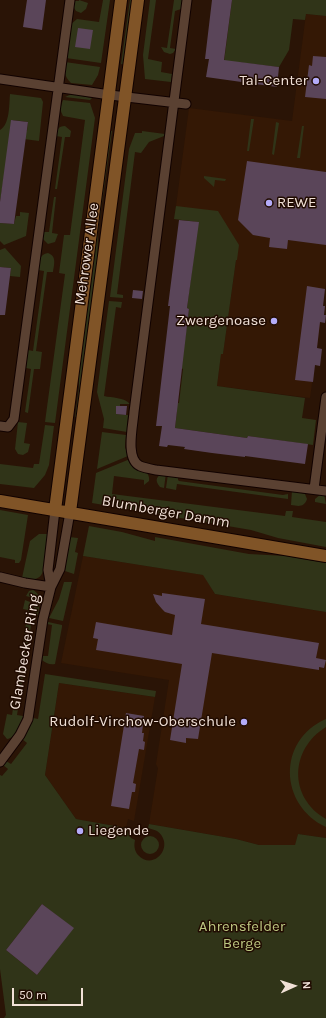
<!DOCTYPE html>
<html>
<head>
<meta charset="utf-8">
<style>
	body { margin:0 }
	#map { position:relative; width:326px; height:1018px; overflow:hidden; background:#2a1406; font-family:Karla,sans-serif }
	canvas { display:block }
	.north { position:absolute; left:274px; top:966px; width:40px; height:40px; -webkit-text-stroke:3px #200b01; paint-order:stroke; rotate:87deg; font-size:11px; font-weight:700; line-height:16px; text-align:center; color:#f1e1d7 }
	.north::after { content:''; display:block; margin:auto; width:14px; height:18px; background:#f1e1d7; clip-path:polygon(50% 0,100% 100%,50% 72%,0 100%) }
	.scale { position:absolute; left:12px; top:988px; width:71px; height:18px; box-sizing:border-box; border:2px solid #f1e1d7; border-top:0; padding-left:5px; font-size:12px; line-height:14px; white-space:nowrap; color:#f1e1d7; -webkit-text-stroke:3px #200b01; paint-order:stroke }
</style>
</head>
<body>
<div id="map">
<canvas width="326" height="1018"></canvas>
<div class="north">N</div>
<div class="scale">50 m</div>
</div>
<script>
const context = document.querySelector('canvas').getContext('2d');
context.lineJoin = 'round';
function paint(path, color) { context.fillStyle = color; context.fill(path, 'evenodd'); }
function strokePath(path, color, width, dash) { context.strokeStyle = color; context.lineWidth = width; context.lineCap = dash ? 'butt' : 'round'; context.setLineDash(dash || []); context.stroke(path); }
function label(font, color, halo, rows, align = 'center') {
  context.font = font + ' Karla,sans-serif'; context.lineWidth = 3; context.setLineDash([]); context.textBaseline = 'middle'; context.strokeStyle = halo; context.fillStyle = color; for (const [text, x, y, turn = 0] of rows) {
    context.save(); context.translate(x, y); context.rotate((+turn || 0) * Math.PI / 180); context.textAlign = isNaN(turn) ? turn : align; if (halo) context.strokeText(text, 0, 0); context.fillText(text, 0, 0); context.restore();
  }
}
paint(new Path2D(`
	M 306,14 L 326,16 L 326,282 L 310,398 L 217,386 L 221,353 L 223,353 L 236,260 L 237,260 L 176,206 L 189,108 L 292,121 Z
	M 83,556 L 204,575 L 215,594 L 326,612 L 326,838 L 298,834 L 295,846 L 259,845 L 236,839 L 149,824 L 158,768 L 156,764 L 169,680 L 61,663 Z
	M 59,683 L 155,697 L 134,821 L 128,819 L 126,828 L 76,819 L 45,775 Z`), '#341805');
paint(new Path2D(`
	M 79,0 L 88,3 L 86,9 L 81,13 L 76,11 L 73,6 L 74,1 L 79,1 Z
	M 103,0 L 110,0 L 101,63 L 66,58 L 70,25 L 77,19 L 99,22 Z
	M 130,0 L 133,0 L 125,65 L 121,64 Z
	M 150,0 L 156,0 L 148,59 L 162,62 L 161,72 L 172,74 L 171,82 L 145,79 L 143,55 Z
	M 174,0 L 183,0 L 181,9 L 175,11 L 170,48 L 176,49 L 173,53 L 170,54 L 164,52 L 161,47 L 167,48 Z
	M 232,0 L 326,0 L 326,16 L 306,14 L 305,20 L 293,19 L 289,50 L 279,67 L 236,62 L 224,62 Z
	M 65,62 L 100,67 L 98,75 L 92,85 L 71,83 C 64,76 64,71 65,62 Z
	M 10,94 L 41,98 L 43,102 L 39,141 L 24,139 L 25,131 L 27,131 L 28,122 L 13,120 L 0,202 L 0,130 C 10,124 9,105 10,94 Z
	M 72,94 L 92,98 L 90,100 L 65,97 Z
	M 63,100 L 90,103 L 95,118 L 55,423 L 45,422 L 65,274 L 59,273 L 64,235 L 70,235 L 85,120 L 63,116 L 60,109 Z
	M 251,119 L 254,119 L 249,151 L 247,151 Z
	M 276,122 L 279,123 L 274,155 L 272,154 Z
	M 65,126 L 71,131 L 70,137 L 65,137 L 57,189 L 55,189 L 62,137 L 56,136 C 57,130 58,126 65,126 Z
	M 302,126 L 304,126 L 300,158 L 297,158 Z
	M 108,131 L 112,131 L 98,232 L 97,273 L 78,417 L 75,417 L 79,387 L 79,374 Z
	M 142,131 L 165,134 L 164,136 L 149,142 L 141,153 L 135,152 L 117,294 L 123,295 L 123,298 L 110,297 L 129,149 L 135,133 L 142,133 Z
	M 204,176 L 226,179 L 225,181 L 215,180 L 214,187 L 204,178 Z
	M 54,197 L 56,197 L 52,233 L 58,234 L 55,242 L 48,244 L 43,239 L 43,232 L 49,232 Z
	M 176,206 L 218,211 L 239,245 L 237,260 L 236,260 L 223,354 L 221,354 L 217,386 L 305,398 L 302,418 L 316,420 L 313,445 L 248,436 L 247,438 L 175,428 L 177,411 L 176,411 L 177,403 L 179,403 L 183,369 L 181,368 L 189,309 L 187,308 L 198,222 L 174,219 Z
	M 20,212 L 29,213 L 26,236 L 4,245 L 0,241 L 0,223 L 14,224 L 16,216 L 20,216 Z
	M 5,248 L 21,266 L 20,277 L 10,276 L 11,268 L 0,267 L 0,250 Z
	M 48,253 C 57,256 54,265 53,272 L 47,272 L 36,351 L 42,352 L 40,369 L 34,369 L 28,413 L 25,412 L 31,369 L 26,368 L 28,350 L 33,351 L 44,271 L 38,270 C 39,263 39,254 48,253 Z
	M 109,301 L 122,302 L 121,308 L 116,307 L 104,396 C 112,398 124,397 130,404 L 120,404 L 120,406 L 116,406 L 116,414 L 128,415 L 127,432 L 103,428 L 104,419 L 97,392 Z
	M 18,422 L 27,423 L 24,443 L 30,444 L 28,452 L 23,455 L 18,454 L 15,449 Z
	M 45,425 L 54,426 L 49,465 L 45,475 L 34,488 L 0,484 L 0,464 L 33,468 L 34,464 L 39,464 Z
	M 102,432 L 126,435 L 125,447 L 128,456 L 97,469 Z
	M 130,459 C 137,465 151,471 149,481 L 144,485 L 144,480 L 114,476 L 112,494 L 285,516 L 286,511 L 293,511 L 292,517 L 326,522 L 326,547 L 278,538 L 251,530 L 92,503 L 96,473 Z
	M 166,473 L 164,488 L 160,487 C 154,480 156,475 166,473 Z
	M 168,474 L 178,475 L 178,480 L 179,481 L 283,495 L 288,494 L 288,499 L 177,484 L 176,490 L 166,488 Z
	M 292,490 L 305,494 L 307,499 C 304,508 298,506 291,505 Z
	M 321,494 L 324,494 L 326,504 L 315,502 L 315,499 Z
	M 0,510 L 28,515 L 21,560 L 19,563 L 15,563 L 15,560 L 0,557 Z
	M 89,526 L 122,532 L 155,541 L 155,537 L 249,554 L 286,556 L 326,563 L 326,612 L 215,594 L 203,575 L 83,556 Z
	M 39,534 L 48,534 C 47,542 46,550 45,557 C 44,574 42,583 22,578 L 30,541 Z
	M 69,537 L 78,538 L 75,552 L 78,553 L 74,574 L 65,571 Z
	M 64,582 L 72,582 L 63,621 L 49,618 L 59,599 Z
	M 33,590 C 43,595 39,606 38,615 L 33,615 L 35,601 L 30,597 L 26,596 L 29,591 Z
	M 25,600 L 30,602 L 28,620 L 32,619 L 17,715 L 23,716 C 21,725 16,738 7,739 L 3,734 L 7,714 L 12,715 L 28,610 L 23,609 Z
	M 48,622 L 62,625 L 62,627 L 55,664 C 49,665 46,663 42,660 L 43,656 L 48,656 L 52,625 L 47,624 Z
	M 45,674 L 156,691 L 155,697 L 59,683 L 45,775 L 76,819 L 126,828 L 131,838 L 135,840 C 134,845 134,850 138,855 C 154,872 176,845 157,831 C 155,830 151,829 148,828 L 149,824 L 236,839 L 259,845 L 295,845 L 298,834 L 326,838 L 326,1018 L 4,1018 L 6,1015 L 0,969 L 0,775 L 2,776 L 8,769 L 3,765 L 6,761 L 11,764 L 27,743 L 22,739 L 33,718 L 38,719 ZM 42,904 L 73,928 L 37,975 L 6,950 Z
	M 326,719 L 326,727 C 290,749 288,797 326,819 L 326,827 C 279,805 277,740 326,719 Z
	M141 845a9 9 0 1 1 18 0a9 9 0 1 1-18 0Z`), '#303418');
paint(new Path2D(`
	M 27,0 L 46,0 L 42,30 L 23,27 Z
	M 212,0 L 232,0 L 224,60 L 279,67 L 277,87 L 206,77 L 209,59 L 205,59 Z
	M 78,28 L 93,30 L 90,49 L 75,47 Z
	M 313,56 L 326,57 L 326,99 L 305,97 L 309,65 L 312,66 Z
	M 11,120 L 28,122 L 14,224 L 0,223 L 0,202 Z
	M 247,161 L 326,172 L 326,245 L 288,240 L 287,249 L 269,247 L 270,238 L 253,235 L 238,220 Z
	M 179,220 L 199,222 L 187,308 L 189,309 L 175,428 L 247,438 L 248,436 L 308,444 L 305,464 L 245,456 L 245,457 L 212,453 L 184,449 L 185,447 L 168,445 L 167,447 L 159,446 L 162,426 L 156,426 L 170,306 L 168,306 Z
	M 0,267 L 11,268 L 5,315 L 0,315 Z
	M 307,286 L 325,289 L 323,306 L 325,306 L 324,315 L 326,315 L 325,323 L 320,322 L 317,348 L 322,349 L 320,366 L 315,365 L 313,382 L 295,380 Z
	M 133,290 L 143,291 L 142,299 L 132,298 Z
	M 116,406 L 127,406 L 126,415 L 116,414 Z
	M 162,593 L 205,599 L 201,624 L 319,643 L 316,658 L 326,660 L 324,668 L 319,667 L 319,670 L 212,653 L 198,739 L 186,738 L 186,743 L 170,740 L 182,664 L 96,650 L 98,639 L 93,638 L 96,622 L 172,635 L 175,615 L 165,612 L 162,609 L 156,602 L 153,594 L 162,596 Z
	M 126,713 L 144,716 L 142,733 L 144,733 L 143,741 L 145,742 L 144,750 L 139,749 L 133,783 L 136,784 L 135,792 L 132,792 L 129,809 L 111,806 Z
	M 42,904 L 74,928 L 37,975 L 6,950 Z`), '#5a4559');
const street = new Path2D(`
	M 187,0 L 134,412 C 133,426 125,459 140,466 C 145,468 151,469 156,470 L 326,491
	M 0,79 L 110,95 L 186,104
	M 0,426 L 8,427 L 14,419 L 70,0
	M 314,489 L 326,397
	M 0,577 L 25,583 L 51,587
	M 51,587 L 48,570 L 55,510
	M 0,762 L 20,735 L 28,719 L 43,619 L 51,587 L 60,569 L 70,512`);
const secondary = new Path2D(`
	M 0,501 L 326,556
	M 55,510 L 121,0
	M 70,512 L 138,0`);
strokePath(street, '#110200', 11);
strokePath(secondary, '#110200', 14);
strokePath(street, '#5a4132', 9);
strokePath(secondary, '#805427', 12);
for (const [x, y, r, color] of [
	[316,81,4,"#b4acf9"],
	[269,203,4,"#b4acf9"],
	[274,321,4,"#b4acf9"],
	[244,722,4,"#b4acf9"],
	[80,831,4,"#b4acf9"]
]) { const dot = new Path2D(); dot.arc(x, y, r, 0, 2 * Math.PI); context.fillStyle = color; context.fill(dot); strokePath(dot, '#200b01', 1.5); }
label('15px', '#f1e1d7', '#200b01', [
	["Tal-Center",308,81],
	["REWE",277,203,"left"],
	["Zwergenoase",266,321],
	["Rudolf-Virchow-Oberschule",236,722],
	["Liegende",88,831,"left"]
], 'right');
label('15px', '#f1e1d7', '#200b01', [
	["Mehrower Allee",87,254,-82],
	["Blumberger Damm",166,512,10],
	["Glambecker Ring",25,652,-80]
]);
label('15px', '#bcc680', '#200b01', [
	["Ahrensfelder",242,927],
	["Berge",242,944]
]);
</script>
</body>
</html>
